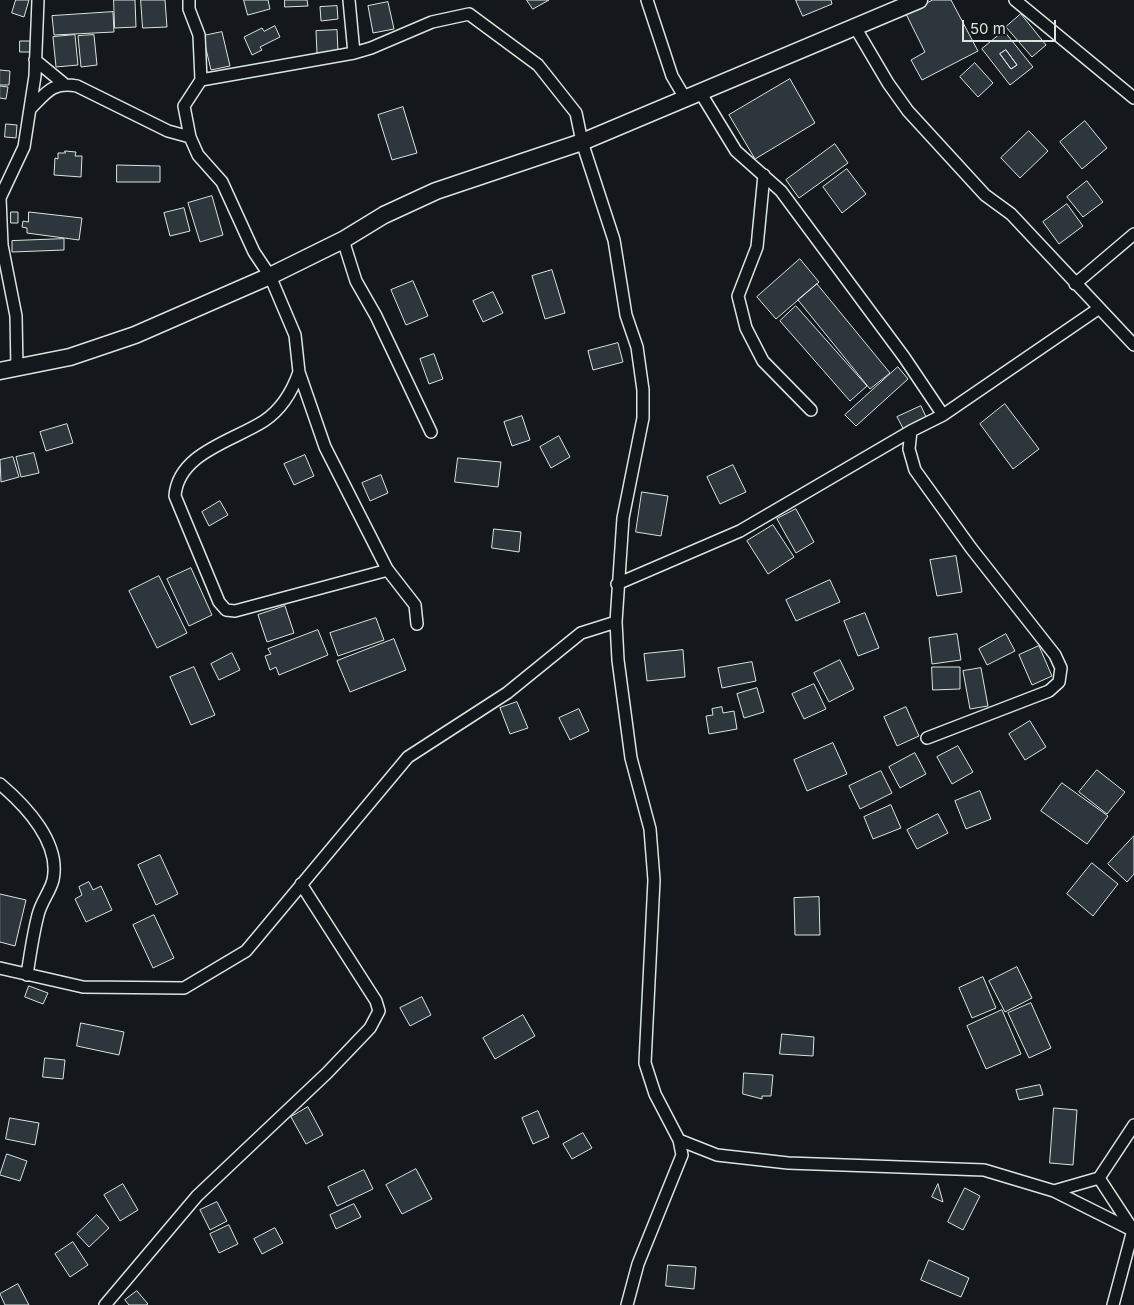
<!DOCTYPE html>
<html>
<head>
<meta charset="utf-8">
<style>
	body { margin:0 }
	#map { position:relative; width:1134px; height:1305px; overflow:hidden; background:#14181c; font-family:Inter,sans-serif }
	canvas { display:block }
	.scale { position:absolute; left:962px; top:20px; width:94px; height:22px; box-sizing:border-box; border:2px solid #d8e6dc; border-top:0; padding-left:6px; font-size:15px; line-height:18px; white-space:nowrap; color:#d8e6dc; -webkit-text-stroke:4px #14181c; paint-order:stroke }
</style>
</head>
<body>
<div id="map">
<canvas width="1134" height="1305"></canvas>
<div class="scale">50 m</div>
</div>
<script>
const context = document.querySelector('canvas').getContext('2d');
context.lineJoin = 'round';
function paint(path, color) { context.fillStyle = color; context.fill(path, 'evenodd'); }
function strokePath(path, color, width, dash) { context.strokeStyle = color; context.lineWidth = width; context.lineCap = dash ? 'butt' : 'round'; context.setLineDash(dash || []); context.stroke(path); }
const building = new Path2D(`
	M 16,0 L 29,0 L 24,17 L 12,13 Z
	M 114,0 L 135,0 L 136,27 L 115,28 Z
	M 141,0 L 165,0 L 167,27 L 143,28 Z
	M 244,0 L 268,0 L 270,9 L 248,15 Z
	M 285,0 L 307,0 L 308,6 L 285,7 Z
	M 527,0 L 549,0 L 533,9 Z
	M 796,0 L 831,0 L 832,4 L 803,16 Z
	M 933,0 L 951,0 L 978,51 L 922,80 L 911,60 L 925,52 L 906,14 Z
	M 388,2 L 394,29 L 373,33 L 368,6 Z
	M 337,6 L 338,19 L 321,21 L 320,7 Z
	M 113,12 L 114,32 L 54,35 L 52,16 Z
	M 1021,14 L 1046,45 L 1032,57 L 1006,27 Z
	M 275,26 L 280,37 L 260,47 L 262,50 L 252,55 L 244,37 L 262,28 L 264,31 Z
	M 337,30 L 338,52 L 317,53 L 316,31 Z
	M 1004,31 L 1033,67 L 1010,85 L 982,49 ZM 1006,50 L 1017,65 L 1011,69 L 1000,54 Z
	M 222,32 L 230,66 L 211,70 L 203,36 Z
	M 75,35 L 78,65 L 56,67 L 53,37 Z
	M 94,35 L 97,65 L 81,67 L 78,36 Z
	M 20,41 L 30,41 L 30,52 L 20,52 Z
	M 1006,50 L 1017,65 L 1011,69 L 1000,54 Z
	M 975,63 L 993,83 L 978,97 L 960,77 Z
	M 0,70 L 10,71 L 9,85 L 0,85 Z
	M 790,79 L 815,123 L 755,159 L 729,115 Z
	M 0,86 L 8,87 L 6,99 L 0,98 Z
	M 403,107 L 417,153 L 392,160 L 378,115 Z
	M 1085,121 L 1107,148 L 1082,169 L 1060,142 Z
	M 6,124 L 17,125 L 16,138 L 5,137 Z
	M 1029,131 L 1048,151 L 1020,178 L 1001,158 Z
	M 835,144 L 848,163 L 799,198 L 786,180 Z
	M 65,151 L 76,152 L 75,156 L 82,156 L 81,177 L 54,175 L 55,158 L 58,159 L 58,153 L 65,153 Z
	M 117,165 L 160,166 L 160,182 L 117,182 Z
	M 847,169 L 866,194 L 842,213 L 823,187 Z
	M 1087,181 L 1103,202 L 1083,217 L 1067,197 Z
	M 212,196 L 223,235 L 200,242 L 188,203 Z
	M 1067,204 L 1083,226 L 1059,244 L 1043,222 Z
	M 184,208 L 190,231 L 170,236 L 164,213 Z
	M 11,212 L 18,212 L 18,223 L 11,223 Z
	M 29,212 L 82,218 L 79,240 L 27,233 L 27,228 L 22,227 L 23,221 L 28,222 Z
	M 64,239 L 64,250 L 12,252 L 12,241 Z
	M 800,259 L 819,282 L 776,319 L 757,297 Z
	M 552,270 L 565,313 L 545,319 L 532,276 Z
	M 413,281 L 428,316 L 406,325 L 391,290 Z
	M 817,284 L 890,373 L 870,389 L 798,300 Z
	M 493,292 L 503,313 L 483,322 L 473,301 Z
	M 796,306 L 867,386 L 850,401 L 780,321 Z
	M 618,343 L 623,362 L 593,370 L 588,351 Z
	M 434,354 L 443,379 L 429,384 L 420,359 Z
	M 898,367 L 908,379 L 856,426 L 845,415 Z
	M 1005,404 L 1039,449 L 1013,469 L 980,424 Z
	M 921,406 L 927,419 L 904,430 L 897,417 Z
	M 522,416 L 530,440 L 512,446 L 504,422 Z
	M 67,424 L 73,443 L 46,451 L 40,432 Z
	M 559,436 L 570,457 L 551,468 L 540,447 Z
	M 34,453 L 39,473 L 21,477 L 16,457 Z
	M 305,455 L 314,476 L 294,485 L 284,464 Z
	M 13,457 L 19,477 L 1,482 L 0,460 Z
	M 458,458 L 501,462 L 498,487 L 455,482 Z
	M 733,465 L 746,492 L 720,504 L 707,477 Z
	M 381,475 L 388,493 L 370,501 L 362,483 Z
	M 642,492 L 668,496 L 661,536 L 636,532 Z
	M 220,501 L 228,515 L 209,526 L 202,512 Z
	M 796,509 L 814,542 L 796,553 L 777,519 Z
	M 773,525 L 794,557 L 768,574 L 747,541 Z
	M 494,529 L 521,532 L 519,552 L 492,548 Z
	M 956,556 L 962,592 L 937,596 L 930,560 Z
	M 191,568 L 212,615 L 189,626 L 167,579 Z
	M 159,576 L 187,633 L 157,648 L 129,591 Z
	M 830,580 L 840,602 L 796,621 L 786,600 Z
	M 285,606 L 294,633 L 267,642 L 258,615 Z
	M 865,613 L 879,648 L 858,656 L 844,621 Z
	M 376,618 L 384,640 L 338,656 L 330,633 Z
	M 318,630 L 328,655 L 279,675 L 276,667 L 270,670 L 265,656 L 271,654 L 268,649 Z
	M 957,634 L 961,660 L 932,664 L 929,638 Z
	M 1006,634 L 1015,651 L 987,665 L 979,649 Z
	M 394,639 L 406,670 L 350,692 L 337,661 Z
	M 1039,646 L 1052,676 L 1032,685 L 1019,655 Z
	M 683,650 L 685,677 L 647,681 L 644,654 Z
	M 232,653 L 240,670 L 219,680 L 211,664 Z
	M 840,660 L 854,689 L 829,702 L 814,673 Z
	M 752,662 L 756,681 L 722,688 L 718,668 Z
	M 194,667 L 215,715 L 191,725 L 170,677 Z
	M 932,667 L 960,667 L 960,689 L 933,690 Z
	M 981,668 L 988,706 L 970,709 L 963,671 Z
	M 814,684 L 826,709 L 804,719 L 792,694 Z
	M 757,688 L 764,712 L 744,718 L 737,694 Z
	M 517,702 L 528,728 L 510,734 L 500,708 Z
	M 722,707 L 723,713 L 734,711 L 737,729 L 709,734 L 706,716 L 713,715 L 712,709 Z
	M 906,707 L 919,736 L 897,746 L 884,717 Z
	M 579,709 L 589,731 L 570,740 L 559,718 Z
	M 1030,721 L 1046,747 L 1025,760 L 1009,734 Z
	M 833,743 L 847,774 L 807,791 L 794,760 Z
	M 958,746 L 973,772 L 952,784 L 937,757 Z
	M 915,753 L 926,774 L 900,788 L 889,767 Z
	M 1097,770 L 1125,792 L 1107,814 L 1079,792 Z
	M 881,771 L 892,793 L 860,809 L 849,786 Z
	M 1062,783 L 1108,816 L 1087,844 L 1041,811 Z
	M 980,791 L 991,819 L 966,829 L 955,801 Z
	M 891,805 L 901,828 L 873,839 L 864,817 Z
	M 938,814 L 948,833 L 917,849 L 907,830 Z
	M 1134,836 L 1134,874 L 1127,882 L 1108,864 Z
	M 160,855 L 178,894 L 156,905 L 138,865 Z
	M 1092,863 L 1118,884 L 1093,916 L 1067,894 Z
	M 89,882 L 93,890 L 101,886 L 112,910 L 86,922 L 75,899 L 82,895 L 79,887 Z
	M 0,894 L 26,900 L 15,946 L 0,942 Z
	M 819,897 L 820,935 L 795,935 L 794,898 Z
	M 154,915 L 174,958 L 153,968 L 133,925 Z
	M 1017,967 L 1032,998 L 1005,1012 L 989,981 Z
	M 983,977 L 996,1008 L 972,1018 L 959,988 Z
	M 29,986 L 48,993 L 43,1004 L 25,997 Z
	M 422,997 L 431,1015 L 410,1026 L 400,1008 Z
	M 1031,1003 L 1051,1048 L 1029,1058 L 1008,1013 Z
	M 1002,1010 L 1021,1054 L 986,1069 L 967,1026 Z
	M 523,1015 L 535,1036 L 495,1059 L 483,1038 Z
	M 81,1023 L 124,1032 L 119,1055 L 77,1046 Z
	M 782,1034 L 814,1037 L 813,1056 L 780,1054 Z
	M 45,1058 L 65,1060 L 63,1079 L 43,1077 Z
	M 744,1073 L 773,1075 L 771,1096 L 762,1096 L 762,1099 L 743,1094 Z
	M 1040,1085 L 1043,1095 L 1019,1100 L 1016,1090 Z
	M 308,1107 L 323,1135 L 306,1144 L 291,1117 Z
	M 1054,1108 L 1077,1110 L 1073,1165 L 1050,1163 Z
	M 538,1111 L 549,1137 L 533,1144 L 522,1118 Z
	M 10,1118 L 39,1123 L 35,1145 L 6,1139 Z
	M 583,1133 L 592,1148 L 572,1159 L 563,1144 Z
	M 7,1154 L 27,1161 L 20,1181 L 0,1175 Z
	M 416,1169 L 432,1199 L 402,1214 L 386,1185 Z
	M 364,1170 L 373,1189 L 337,1206 L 328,1187 Z
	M 123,1184 L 138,1210 L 120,1221 L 104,1195 Z
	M 938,1184 L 943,1202 L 932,1197 Z
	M 965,1188 L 980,1196 L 963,1230 L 948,1222 Z
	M 217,1202 L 227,1221 L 210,1230 L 200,1210 Z
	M 354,1204 L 361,1217 L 336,1229 L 330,1215 Z
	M 97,1215 L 109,1228 L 89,1247 L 77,1234 Z
	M 229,1225 L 238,1244 L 219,1253 L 210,1234 Z
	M 275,1228 L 283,1243 L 262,1254 L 254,1239 Z
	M 73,1242 L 88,1265 L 70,1277 L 55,1254 Z
	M 929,1260 L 969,1278 L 961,1297 L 921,1280 Z
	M 668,1265 L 696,1267 L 694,1289 L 666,1286 Z
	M 18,1284 L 29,1305 L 5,1305 L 0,1294 Z
	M 137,1291 L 148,1304 L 146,1305 L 129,1305 L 125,1300 Z`);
paint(building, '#2c363c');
strokePath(building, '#d8e6dc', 1);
const street = new Path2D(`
	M 189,0 L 189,9 L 199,35 L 201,80 L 184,106 L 190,137 L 198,155 L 222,182 L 254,252 L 270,276 L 295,335 L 299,372 L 325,447 L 387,569 L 415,605 L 417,624
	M 349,0 L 354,53
	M 647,0 L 672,76 L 685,98
	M 1015,0 L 1134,98
	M 855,27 L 888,83 L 908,111 L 985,195 L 1011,214 L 1134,345
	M 35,60 L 63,83
	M 201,80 L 354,53 L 371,48 L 432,22 L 469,14 L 538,65 L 576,113 L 582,142 L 614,240 L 626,315 L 637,347 L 643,390 L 643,418 L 623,518 L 616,622 L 618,660 L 631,758 L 650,829 L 654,880 L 645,1063 L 655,1094 L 679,1140 L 682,1155 L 638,1264 L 627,1305
	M 700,92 L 736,151 L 781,191 L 904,357 L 943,415
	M 31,108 C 46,93 53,81 77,86 L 168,131 L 190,137
	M 764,175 L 757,247 L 738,296 L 746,328 L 763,361 L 811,410
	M 343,240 L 356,281 L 376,316 L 431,432
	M 1075,284 L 1134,234
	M 17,369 L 16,316 L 2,245 L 0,198 L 24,147 L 35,76 L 38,0
	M 299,372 C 292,392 282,409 264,421 C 233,441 178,453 175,496 L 219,602 L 226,610 L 235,611 L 388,570
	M 911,431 L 909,449 L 915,470 L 971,548 L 1055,655 L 1061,668 L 1059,682 L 1049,691 L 927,738
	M 617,584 L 740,531 L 911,431 L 943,415 L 1098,309
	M 0,784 C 26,806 61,843 53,880 C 50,892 41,902 38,915 C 33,934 30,955 27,975
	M 0,968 L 83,987 L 184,988 L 246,951 L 408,757 L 507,693 L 581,633 L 616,622
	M 679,1140 L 717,1155 L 788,1163 L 984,1170 L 1054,1191 L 1134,1231
	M 1099,1178 L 1134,1125
	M 1054,1191 L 1099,1178 L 1133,1230 L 1113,1305
	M 105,1305 L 197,1196 L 327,1073 L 370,1028 L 379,1011 L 376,1001 L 301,884`);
const secondary = new Path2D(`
	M 0,371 L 70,357 L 135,335 L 270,276 L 343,240 L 384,215 L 436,191 L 582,142 L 919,0`);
strokePath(street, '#d8e6dc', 14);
strokePath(secondary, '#d8e6dc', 19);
strokePath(street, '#14181c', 11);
strokePath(secondary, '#14181c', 16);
</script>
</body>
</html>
